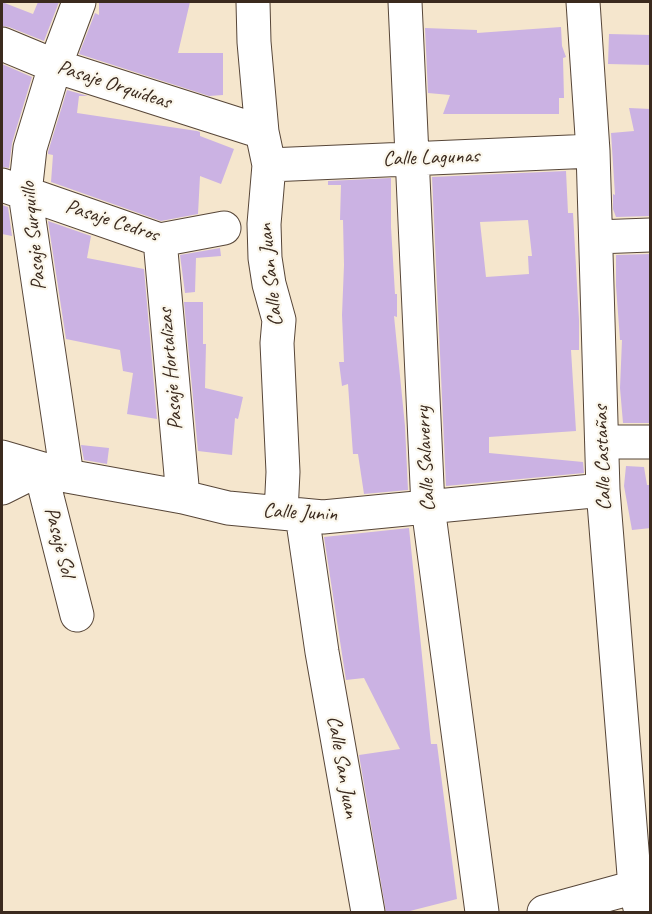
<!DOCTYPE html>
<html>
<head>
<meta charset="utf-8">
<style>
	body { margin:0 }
	#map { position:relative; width:652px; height:914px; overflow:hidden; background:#f5e6cd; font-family:Caveat,sans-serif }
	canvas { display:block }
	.frame { position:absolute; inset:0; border:3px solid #3b2a1e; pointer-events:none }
</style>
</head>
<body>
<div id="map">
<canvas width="652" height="914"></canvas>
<div class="frame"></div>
</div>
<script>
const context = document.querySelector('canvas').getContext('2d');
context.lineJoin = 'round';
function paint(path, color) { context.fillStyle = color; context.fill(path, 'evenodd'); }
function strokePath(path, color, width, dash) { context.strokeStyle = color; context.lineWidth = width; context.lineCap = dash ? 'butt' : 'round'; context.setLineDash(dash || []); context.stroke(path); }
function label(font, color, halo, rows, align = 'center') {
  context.font = font + ' Caveat,sans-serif'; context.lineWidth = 4.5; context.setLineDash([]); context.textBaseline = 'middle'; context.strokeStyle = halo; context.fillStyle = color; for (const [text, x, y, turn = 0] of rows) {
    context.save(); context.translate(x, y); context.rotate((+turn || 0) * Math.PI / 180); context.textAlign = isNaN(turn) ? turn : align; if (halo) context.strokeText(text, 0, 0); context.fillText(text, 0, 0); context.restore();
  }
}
paint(new Path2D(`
	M 2,2 L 33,14 L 38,2 L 59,2 L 44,41 L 9,27 L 2,26 Z
	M 99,2 L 190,2 L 178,53 L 223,53 L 223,95 L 209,96 L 79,54 L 95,13 L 99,15 Z
	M 561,27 L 562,46 L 566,57 L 563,58 L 564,98 L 559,98 L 559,114 L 443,114 L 450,95 L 428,93 L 425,28 L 477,30 L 477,33 Z
	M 609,34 L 651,35 L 651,65 L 608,64 Z
	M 2,64 L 32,77 L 12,143 L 9,168 L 2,167 Z
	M 67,90 L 88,96 L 79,96 L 77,113 L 197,131 L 200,132 L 200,136 L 234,149 L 221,184 L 200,176 L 198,214 L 161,221 L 51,182 L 53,155 L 48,154 L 48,152 Z
	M 629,108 L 651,109 L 651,216 L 616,217 L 613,209 L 613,194 L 615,195 L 611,133 L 634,131 Z
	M 566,171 L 568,213 L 573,213 L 579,320 L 579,350 L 571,350 L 576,431 L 489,437 L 489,453 L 583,462 L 584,473 L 446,486 L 432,177 ZM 528,220 L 532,256 L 528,256 L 529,274 L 486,277 L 480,222 Z
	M 391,178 L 391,227 L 395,294 L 397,294 L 397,317 L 394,316 L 405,426 L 408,490 L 364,494 L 358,454 L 353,454 L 348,384 L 342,386 L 339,362 L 344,362 L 342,315 L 344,265 L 343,220 L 340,220 L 341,185 L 328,185 L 328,181 Z
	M 2,205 L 8,207 L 12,236 L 2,234 Z
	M 48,221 L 91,236 L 87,258 L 144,269 L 157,419 L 127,414 L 133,373 L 123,371 L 120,350 L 66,339 Z
	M 220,248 L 221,256 L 196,258 L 195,292 L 185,293 L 180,255 Z
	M 651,254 L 651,423 L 623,423 L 620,388 L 622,340 L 620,340 L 616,286 L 616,255 Z
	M 184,302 L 203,302 L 203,344 L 206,344 L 205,388 L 243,397 L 238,419 L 235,418 L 232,455 L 198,451 Z
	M 81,445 L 109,448 L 107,464 L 84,460 Z
	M 626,466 L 644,467 L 647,485 L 651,485 L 651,528 L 632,530 L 624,486 Z
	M 409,528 L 431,744 L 437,744 L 457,899 L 406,912 L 386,912 L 359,755 L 400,749 L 364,678 L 346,680 L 324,537 Z`), '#cbb2e3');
const minor = new Path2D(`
	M 253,2 L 254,42 L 262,132 L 269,165 L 264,224 L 265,258 L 269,284 L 279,320 L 277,343 L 283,472 L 281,513
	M 405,2 L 428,507 L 482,912
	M 583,2 L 593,151 L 603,490 L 635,887 L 641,912
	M 2,44 L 55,66 L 262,132
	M 269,165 L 593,151
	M 2,185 L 160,240 L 224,228
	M 596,237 L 650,235
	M 160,240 L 183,497
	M 602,442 L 650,442
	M 2,457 L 67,476 L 183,497 L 228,508 L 323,517 L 603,490
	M 67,476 L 25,193 L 30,148 L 55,66 L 79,2
	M 2,488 L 40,469 L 77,615
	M 302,515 L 322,652 L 368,912
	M 544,912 L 650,883`);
strokePath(minor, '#574638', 35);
strokePath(minor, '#fff', 33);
label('21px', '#3b2a1e', '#fbf7ec', [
	["Pasaje Orquídeas",114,85,18],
	["Calle Lagunas",431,158,-2],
	["Pasaje Cedros",112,221,18],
	["Pasaje Surquillo",34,236,-96],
	["Calle San Juan",271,275,-96],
	["Pasaje Hortalizas",171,369,-95],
	["Calle Castañas",603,458,-92],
	["Calle Salaverry",426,459,-93],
	["Calle Junin",300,513,3],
	["Pasaje Sol",59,542,76],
	["Calle San Juan",342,767,80]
]);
</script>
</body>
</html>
